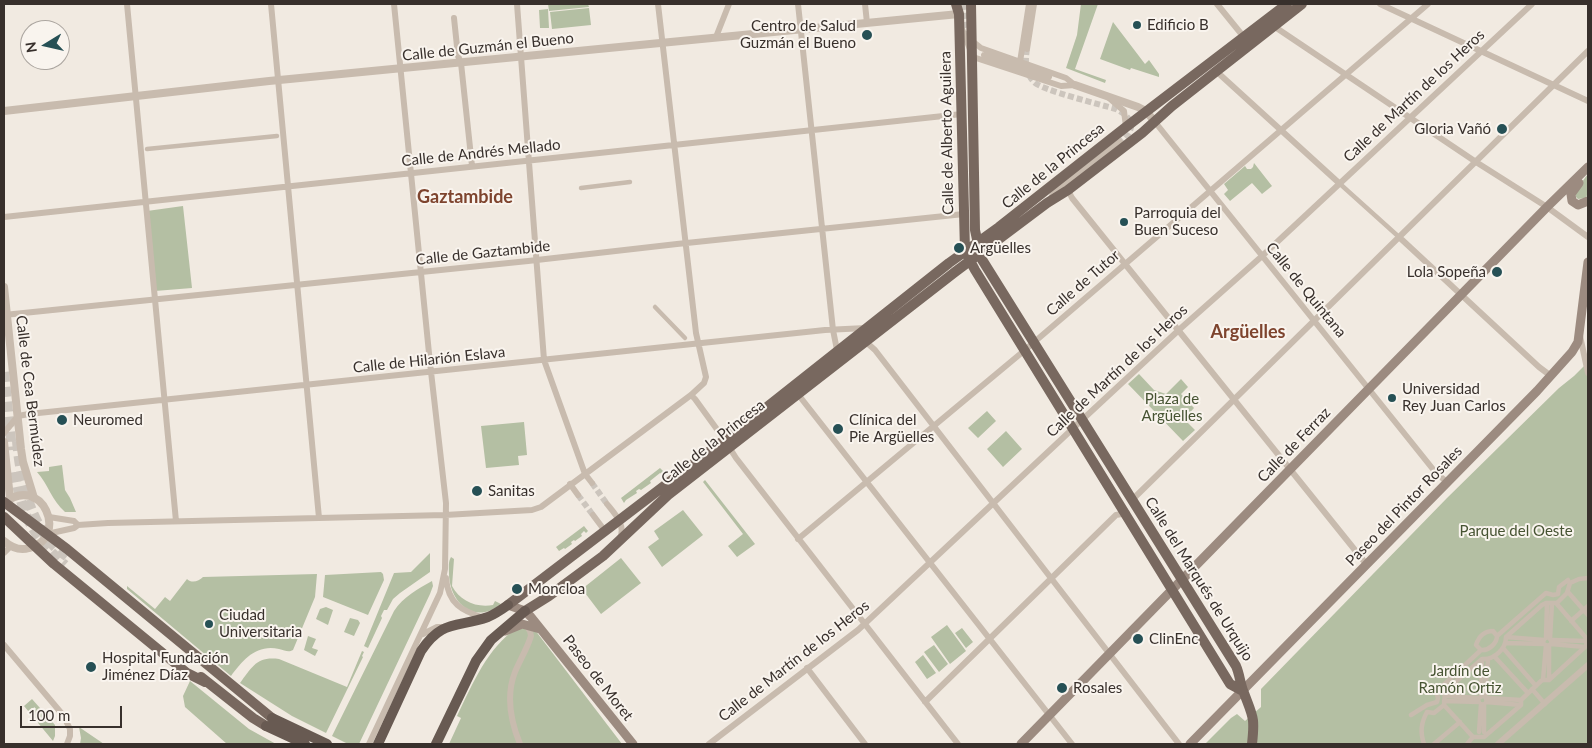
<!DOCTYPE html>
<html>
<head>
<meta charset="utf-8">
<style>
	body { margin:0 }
	#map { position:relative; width:1592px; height:748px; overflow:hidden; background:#f1eae1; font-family:Lato,sans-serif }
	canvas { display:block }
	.frame { position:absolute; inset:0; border:5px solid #38302c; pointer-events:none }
	.north { position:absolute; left:20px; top:20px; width:50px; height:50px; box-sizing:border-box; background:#f9f4ee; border:1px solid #aca6a0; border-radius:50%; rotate:261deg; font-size:14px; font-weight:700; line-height:20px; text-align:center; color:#38302c }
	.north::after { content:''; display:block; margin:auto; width:18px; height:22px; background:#265055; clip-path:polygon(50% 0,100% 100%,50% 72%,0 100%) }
	.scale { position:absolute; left:20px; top:706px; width:102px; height:22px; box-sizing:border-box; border:2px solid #38302c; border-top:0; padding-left:6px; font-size:15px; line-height:18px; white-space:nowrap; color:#38302c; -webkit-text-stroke:4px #f9f4ee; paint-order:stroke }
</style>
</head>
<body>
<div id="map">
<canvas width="1592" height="748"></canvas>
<div class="frame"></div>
<div class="north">N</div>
<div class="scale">100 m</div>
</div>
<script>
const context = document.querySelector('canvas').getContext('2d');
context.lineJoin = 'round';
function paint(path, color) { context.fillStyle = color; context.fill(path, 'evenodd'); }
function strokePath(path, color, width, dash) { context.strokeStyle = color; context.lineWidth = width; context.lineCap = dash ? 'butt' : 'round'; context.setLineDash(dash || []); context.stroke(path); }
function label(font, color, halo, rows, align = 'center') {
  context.font = font + ' Lato,sans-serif'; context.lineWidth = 4; context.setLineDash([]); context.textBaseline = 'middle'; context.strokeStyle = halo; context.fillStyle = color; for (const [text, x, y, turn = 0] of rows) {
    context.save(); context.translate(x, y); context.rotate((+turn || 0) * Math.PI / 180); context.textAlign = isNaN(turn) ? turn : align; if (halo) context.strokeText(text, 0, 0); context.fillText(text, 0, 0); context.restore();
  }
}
paint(new Path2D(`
	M 548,4 L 588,4 L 589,7 L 549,11 Z
	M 1081,4 L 1098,4 L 1075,69 L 1106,80 L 1105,83 L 1066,68 L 1077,35 Z
	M 589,8 L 591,25 L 552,29 L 550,12 Z
	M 548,9 L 549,28 L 540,28 L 539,10 Z
	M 1113,22 L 1145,64 L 1149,60 L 1159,74 L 1159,77 L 1131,68 L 1130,70 L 1100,59 Z
	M 1254,163 L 1272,186 L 1262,194 L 1252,183 L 1230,201 L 1224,194 L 1228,190 L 1224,184 L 1245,166 L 1247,169 L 1251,169 L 1253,167 Z
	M 1588,174 L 1588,192 L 1586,198 L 1578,199 L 1576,197 L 1575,191 Z
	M 183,206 L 192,288 L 155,291 L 147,211 Z
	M 1588,362 L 1588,744 L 1205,744 L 1231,718 L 1237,714 L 1245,721 L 1261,707 L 1261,689 L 1447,498 L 1559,388 L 1574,376 Z
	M 1139,374 L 1154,390 L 1166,394 L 1181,379 L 1188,387 L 1181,394 L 1194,408 L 1184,419 L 1195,430 L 1183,441 L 1128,384 Z
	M 987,411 L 996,421 L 978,438 L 968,428 Z
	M 524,422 L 527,455 L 518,456 L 519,465 L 486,468 L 481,426 Z
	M 1006,431 L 1022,449 L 1003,467 L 987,449 Z
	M 62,465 L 65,490 L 70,498 L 76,512 L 65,512 C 52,501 48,484 37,472 L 49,471 L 49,467 Z
	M 660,468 L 664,472 L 662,474 L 660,473 L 650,481 L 651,483 L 641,490 L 639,489 L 636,491 L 637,493 L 626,500 L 624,503 L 621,498 Z
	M 705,480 L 755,544 L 737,557 L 728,546 L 743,534 L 703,482 Z
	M 683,510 L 703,535 L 662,567 L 648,547 L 659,539 L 654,531 Z
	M 584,526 L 588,531 L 586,533 L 584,531 L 581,534 L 582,536 L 575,541 L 574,540 L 571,542 L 572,544 L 565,549 L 564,548 L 559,551 L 556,547 Z
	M 430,553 L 430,572 L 400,593 L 393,599 L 387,610 L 384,610 L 381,616 L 382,618 L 368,648 L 364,646 L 394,573 L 411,572 Z
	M 451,557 L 454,559 L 452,586 C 460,601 476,608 493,605 L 495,601 L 501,604 C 474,626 449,602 449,573 C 449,567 448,562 451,557 Z
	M 621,558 L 641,583 L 601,614 L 582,589 Z
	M 381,572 L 383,574 L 384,580 L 368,615 L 323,597 L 325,575 Z
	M 317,574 L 315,597 L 293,650 C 288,653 285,650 279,649 C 256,644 243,660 231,676 L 127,589 L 127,586 L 155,609 L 165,597 L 170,601 L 187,579 C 192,584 199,581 203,577 Z
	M 432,581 L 433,586 L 430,594 L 359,744 L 348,744 L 332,736 L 394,611 C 403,597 418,589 432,581 Z
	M 326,607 L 333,610 L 328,625 L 316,619 L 320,609 Z
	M 350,618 L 358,620 L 360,623 L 354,636 L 344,632 Z
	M 947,625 L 966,651 L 950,664 L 931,637 Z
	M 518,627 L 535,630 L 622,744 L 449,744 L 461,718 L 457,716 C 473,683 487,648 518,627 Z
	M 962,628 L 973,642 L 966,648 L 955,633 Z
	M 308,636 L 316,639 L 312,648 L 318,650 L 315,656 L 304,650 Z
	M 934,645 L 948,664 L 939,672 L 924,652 Z
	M 362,651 L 364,652 L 362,656 L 363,657 L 326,733 L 292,716 L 240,683 C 252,667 257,656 279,659 L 347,687 Z
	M 923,655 L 936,673 L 927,679 L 915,662 Z
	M 190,681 L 249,729 L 276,744 L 227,744 L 185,707 L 183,696 Z
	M 32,699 L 55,725 L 55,736 L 53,741 L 24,706 Z
	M 79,727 L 104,744 L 80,744 L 81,738 Z`), '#b4bfa3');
strokePath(new Path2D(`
	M 963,4 L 968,37
	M 1027,49 C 1025,61 1025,73 1034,82 C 1041,90 1102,105 1116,109 C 1135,119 1136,129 1120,142
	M 592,483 L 607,504
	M 578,495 L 593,515`), '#ccc5bd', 6, [6, 3]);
strokePath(new Path2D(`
	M 4,372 L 12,450
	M 17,441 C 20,476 28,516 52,544 C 57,550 64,554 70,559
	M 15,472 C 21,514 33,537 65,565`), '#ccc5bd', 10, [10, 5]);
strokePath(new Path2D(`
	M 147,149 L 277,136
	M 1339,183 L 1399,237
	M 581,188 L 630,182
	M 655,307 L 685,338
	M 1568,592 L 1588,615
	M 1571,621 L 1588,606
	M 1506,637 L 1544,640
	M 1546,638 L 1547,603
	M 1550,639 L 1552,603
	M 1551,641 L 1553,640 L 1586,641
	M 1506,643 L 1544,644
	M 1551,644 L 1585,647
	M 1503,648 L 1536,686
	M 1481,650 L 1476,645 C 1479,636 1485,631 1493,631 L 1497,636
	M 1494,656 L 1528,693
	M 1543,680 L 1549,680 L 1586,646 L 1587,639 L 1556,603
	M 1549,680 L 1549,645
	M 1532,689 L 1545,704
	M 1445,696 L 1479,698
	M 1481,697 L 1482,659
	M 1485,697 L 1488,659
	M 1486,699 L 1488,698 L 1521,700 L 1541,681 L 1543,680 L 1546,645
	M 1444,701 L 1479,702
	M 1486,702 L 1521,705
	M 1444,705 L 1473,737 L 1484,737 L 1521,705 L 1521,700
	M 1411,715 L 1427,705 L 1437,702 L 1438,698 L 1436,692 L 1481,650 C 1489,651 1497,643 1497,636 L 1546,593 L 1553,595 L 1558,594 L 1559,587 L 1568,580
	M 1479,732 L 1481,704
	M 1484,732 L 1484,704
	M 1424,744 C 1420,732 1421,723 1427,712 L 1434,713 L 1444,705 L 1445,691 L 1482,659 C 1494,660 1506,649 1506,637 L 1542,605 L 1546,603 L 1557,603 L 1567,593 L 1570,583 L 1579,579 L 1588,578
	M 1434,744 L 1460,722
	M 1467,744 L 1473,737`), '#c8bbae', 4.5);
strokePath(new Path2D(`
	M 127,4 L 176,521
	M 271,4 L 319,518
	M 517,4 L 544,360 L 585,474 L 592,483
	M 798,4 L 833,330 L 837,350 L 839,352
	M 865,4 L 867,23
	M 1217,4 L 1243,36
	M 1380,4 L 1588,101
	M 454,18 L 458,56 L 461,63 L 472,166
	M 1272,25 L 1476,162 L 1547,207 L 1588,237
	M 962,29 L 973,57 L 1061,86 L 1075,85
	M 716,37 L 729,4
	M 971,40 L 981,48 L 1066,78 L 1075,85
	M 1027,49 L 1034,4
	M 984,55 L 1049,77
	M 1020,62 L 1029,4
	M 1216,71 L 1339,183
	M 1109,98 L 1124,111 L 1126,127
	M 1155,122 L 1436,473 L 1447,482
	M 1068,190 L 1072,198 L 1367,565
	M 1052,196 L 1055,192 L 1120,142
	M 4,217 L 962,114
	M 1399,237 L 1539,367 L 1551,376
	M 4,315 L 528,261 L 677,244 L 964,214
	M 1580,336 L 1588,373
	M 866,342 L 875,350 L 1179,744
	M 797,393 L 1072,744
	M 691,395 L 695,399 L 724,439 L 736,458 L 958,744
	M 4,433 L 18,416 L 29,414 L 825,330 L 866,328
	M 570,484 L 578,495
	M 1132,500 L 1588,51
	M 607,504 C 615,514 626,525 620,538
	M 593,515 L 605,531
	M 49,517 L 74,521 L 78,525
	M 47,534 L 74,528 L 78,525 L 108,523 L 445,515 L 532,510 L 541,507 L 691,395 L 704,383 L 706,377 L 696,333 L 658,4
	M 798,539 L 1025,350 L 1428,4
	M 4,553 L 11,546
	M 446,578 C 448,604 462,611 484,618
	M 423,634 L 437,627 L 445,627
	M 4,645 L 63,715 L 70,729 L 70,736 L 67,744
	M 807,668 L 865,744
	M 925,702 L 1116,515 L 1127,513
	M 369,744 L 440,593 L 445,569 L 446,503 L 430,363 L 394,4
	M 520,744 C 511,722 506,695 515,672 C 520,660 527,649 531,636 L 530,631 L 526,625
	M 709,744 L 858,630 L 1082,420 L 1181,328 L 1261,257 L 1532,4
	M 1498,744 L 1588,665`), '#c8bbae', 6);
strokePath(new Path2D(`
	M 1075,85 L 1138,107 L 1146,111 L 1155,122
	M 4,111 L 269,81 L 959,14
	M 4,287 L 21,449 L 23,462 L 34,498
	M 4,442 L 10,498
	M 4,503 C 42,473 70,538 29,548 C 20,551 11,547 4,541`), '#c8bbae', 8);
strokePath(new Path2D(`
	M 1579,183 L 1571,194 L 1572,201 L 1578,205 L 1588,201
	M 508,605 L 525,611 L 531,617 L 633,744
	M 505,631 L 522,624 L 540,629
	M 1021,744 L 1547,207 L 1588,167
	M 1190,744 L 1537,391 L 1572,352 L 1578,342 L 1588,262`), '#9c8b80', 9);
strokePath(new Path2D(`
	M 956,4 L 959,14 L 965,251 L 975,270 L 1230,684 L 1243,691
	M 971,4 L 975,230 L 981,258 L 1236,666 C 1240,675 1240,684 1244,693 C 1253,717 1255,717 1252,744
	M 4,502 L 67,549 L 272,718
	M 4,517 L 54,564 L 187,673 L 205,682
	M 508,605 L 748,422 L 949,263 L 999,227 L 1126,127 L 1287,4
	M 525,611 L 549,596 L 603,556 L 668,495 L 955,272 L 1047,203 L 1068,190 L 1142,133 L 1172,106 L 1302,4
	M 201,677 L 253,718 L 266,726`), '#78685f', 10);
strokePath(new Path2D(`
	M 272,718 L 327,744
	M 266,726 L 305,744
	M 378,744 L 421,651 C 442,619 457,628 488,617 C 495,614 501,610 508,605
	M 436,744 L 476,661 L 491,640 L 525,611`), '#685a52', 10);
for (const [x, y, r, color] of [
	[1137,25,5,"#265055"],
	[867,35,6,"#265055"],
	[1502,129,6,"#265055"],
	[1124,222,5,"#265055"],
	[959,248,6,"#265055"],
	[1497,272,6,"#265055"],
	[1392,398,5,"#265055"],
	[62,420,6,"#265055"],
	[838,429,6,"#265055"],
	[477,491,6,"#265055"],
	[517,589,6,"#265055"],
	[209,624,5,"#265055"],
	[1138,639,6,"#265055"],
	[91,667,6,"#265055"],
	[1062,688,6,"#265055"]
]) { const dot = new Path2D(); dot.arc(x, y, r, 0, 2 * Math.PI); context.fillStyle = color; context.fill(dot); strokePath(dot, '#f9f4ee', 2); }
label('15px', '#38302c', '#f9f4ee', [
	["Edificio B",1147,25],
	["Centro de Salud",856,26,"right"],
	["Guzmán el Bueno",856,43,"right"],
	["Gloria Vañó",1491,129,"right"],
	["Parroquia del",1134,213],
	["Buen Suceso",1134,230],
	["Argüelles",970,248],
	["Lola Sopeña",1486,272,"right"],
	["Universidad",1402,389],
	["Rey Juan Carlos",1402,406],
	["Neuromed",73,420],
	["Clínica del",849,420],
	["Pie Argüelles",849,437],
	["Sanitas",488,491],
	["Moncloa",528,589],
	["Ciudad",219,615],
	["Universitaria",219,632],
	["ClinEnc",1149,639],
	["Hospital Fundación",102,658],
	["Jiménez Díaz",102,675],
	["Rosales",1073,688]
], 'left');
label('15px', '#38302c', '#f9f4ee', [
	["Calle de Guzmán el Bueno",488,47,-6],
	["Calle de Martín de los Heros",1414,96,-43],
	["Calle de Alberto Aguilera",947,133,-91],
	["Calle de Andrés Mellado",481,153,-6],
	["Calle de la Princesa",1053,166,-39],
	["Calle de Gaztambide",483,253,-6],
	["Calle de Tutor",1083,283,-41],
	["Calle de Quintana",1306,290,51],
	["Calle de Hilarión Eslava",429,360,-6],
	["Calle de Martín de los Heros",1117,371,-43],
	["Calle de Cea Bermúdez",30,391,83],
	["Calle de la Princesa",713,442,-38],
	["Calle de Ferraz",1294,445,-46],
	["Paseo del Pintor Rosales",1404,506,-46],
	["Calle del Marqués de Urquijo",1199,579,58],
	["Calle de Martín de los Heros",794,661,-38],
	["Paseo de Moret",598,678,52]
]);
label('15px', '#465332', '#f9f4ee', [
	["Plaza de",1172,399],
	["Argüelles",1172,416],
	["Parque del Oeste",1516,531],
	["Jardín de",1460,671],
	["Ramón Ortiz",1460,688]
]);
label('bold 18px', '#7e442e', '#f9f4ee', [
	["Gaztambide",465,197],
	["Argüelles",1248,332]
]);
</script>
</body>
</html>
